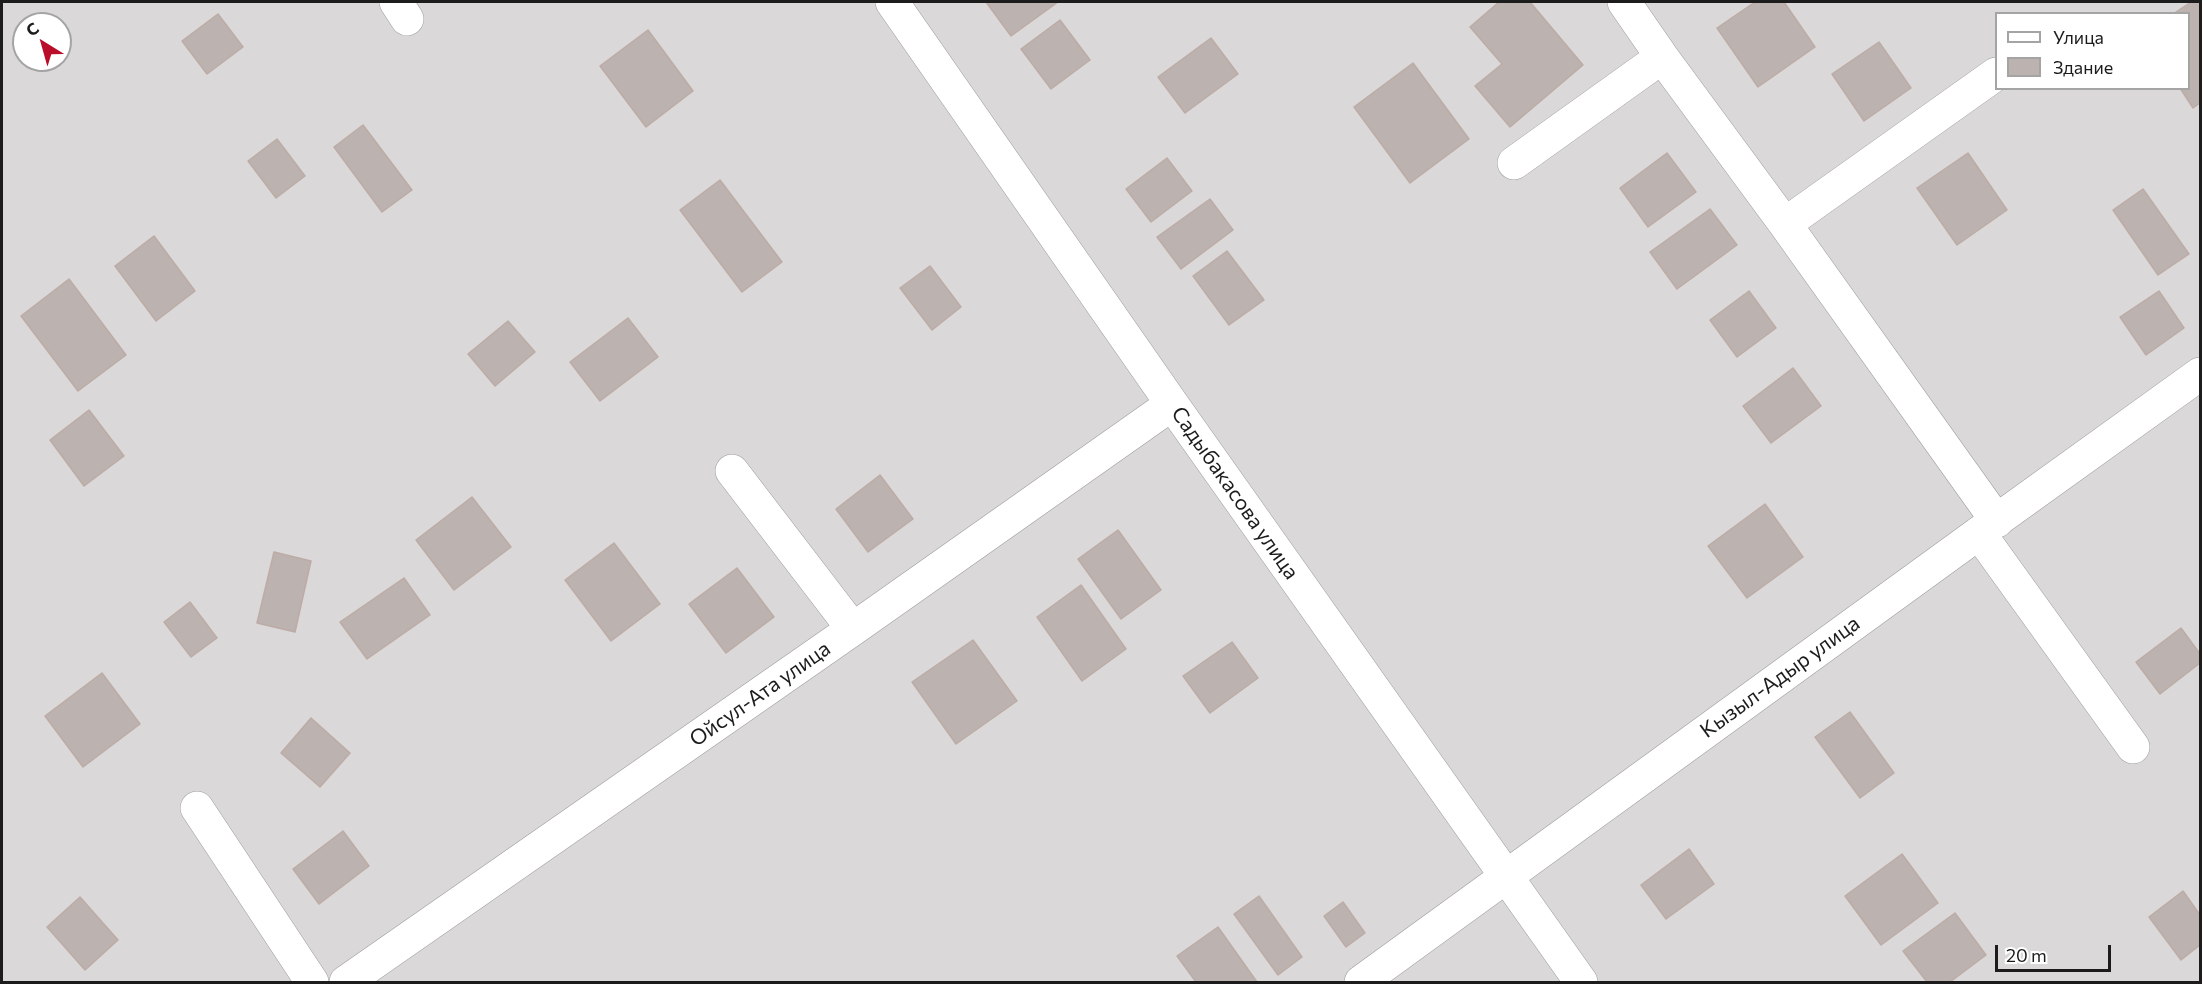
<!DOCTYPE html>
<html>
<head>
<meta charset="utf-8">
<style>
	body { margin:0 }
	#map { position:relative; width:2202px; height:984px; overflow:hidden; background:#ece7e2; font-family:Commissioner,sans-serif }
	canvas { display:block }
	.frame { position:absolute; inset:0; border:3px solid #1c1c1c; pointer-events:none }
	.legend { position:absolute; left:1995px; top:12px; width:195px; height:78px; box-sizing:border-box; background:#fff; border:2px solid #a4a4a4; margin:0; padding:8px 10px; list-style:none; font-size:18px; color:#1c1c1c }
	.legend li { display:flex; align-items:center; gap:12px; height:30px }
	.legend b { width:30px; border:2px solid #a4a4a4 }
	.north { position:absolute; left:12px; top:12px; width:60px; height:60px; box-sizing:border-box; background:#fff; border:2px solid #a4a4a4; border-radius:50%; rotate:323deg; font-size:16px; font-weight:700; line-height:24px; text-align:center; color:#1c1c1c }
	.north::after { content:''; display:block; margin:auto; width:21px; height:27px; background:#ba0d29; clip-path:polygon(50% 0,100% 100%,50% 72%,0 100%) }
	.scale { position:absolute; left:1995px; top:945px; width:116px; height:27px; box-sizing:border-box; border:3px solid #1c1c1c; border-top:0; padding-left:8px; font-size:18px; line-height:21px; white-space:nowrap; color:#1c1c1c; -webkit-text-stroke:4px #fff; paint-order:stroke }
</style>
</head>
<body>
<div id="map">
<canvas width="2202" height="984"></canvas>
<div class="frame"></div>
<ul class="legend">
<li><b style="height:8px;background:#fff"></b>Улица</li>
<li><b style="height:16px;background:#bcb2af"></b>Здание</li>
</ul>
<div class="north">С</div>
<div class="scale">20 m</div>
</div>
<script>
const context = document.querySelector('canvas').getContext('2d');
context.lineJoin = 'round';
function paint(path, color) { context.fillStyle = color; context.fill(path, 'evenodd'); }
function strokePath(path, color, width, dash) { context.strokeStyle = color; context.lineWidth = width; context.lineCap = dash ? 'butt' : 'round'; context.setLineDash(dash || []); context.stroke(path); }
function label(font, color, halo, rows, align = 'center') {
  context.font = font + ' Commissioner,sans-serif'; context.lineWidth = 6; context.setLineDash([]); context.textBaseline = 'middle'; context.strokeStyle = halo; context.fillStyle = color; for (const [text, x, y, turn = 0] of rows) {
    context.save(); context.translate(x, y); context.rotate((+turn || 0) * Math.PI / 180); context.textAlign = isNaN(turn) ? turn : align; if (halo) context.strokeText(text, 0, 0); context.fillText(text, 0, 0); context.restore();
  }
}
paint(new Path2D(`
	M 2,2 L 2200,2 L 2200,982 L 2,982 ZM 1996,14 L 2188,14 L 2188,88 L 1996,88 ZM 24,24 L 60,24 L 60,60 L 24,60 Z`), '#dad8d9');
const building = new Path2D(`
	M 986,2 L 1058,2 L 1011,36 Z
	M 1499,2 L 1530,2 L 1583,65 L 1510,127 L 1475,86 L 1502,64 L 1470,27 Z
	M 1755,2 L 1784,2 L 1815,47 L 1758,87 L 1717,28 Z
	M 2191,2 L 2200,2 L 2200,103 L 2193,108 L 2180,88 L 2188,88 L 2188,14 L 2173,14 Z
	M 218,14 L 243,47 L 207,74 L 182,41 Z
	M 1060,20 L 1090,60 L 1051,89 L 1021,49 Z
	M 648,30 L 693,91 L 646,127 L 600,66 Z
	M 1211,38 L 1238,74 L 1185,113 L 1158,77 Z
	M 1879,42 L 1911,88 L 1864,121 L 1832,74 Z
	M 1413,63 L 1469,139 L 1410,183 L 1354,107 Z
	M 363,125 L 412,190 L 382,212 L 334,147 Z
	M 277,139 L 305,176 L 276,198 L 248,161 Z
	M 1667,153 L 1696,192 L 1648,227 L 1620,188 Z
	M 1968,153 L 2007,210 L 1957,245 L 1917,188 Z
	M 1167,158 L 1192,191 L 1151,222 L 1126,189 Z
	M 720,180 L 782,262 L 742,292 L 680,210 Z
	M 2143,189 L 2189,254 L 2158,275 L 2113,210 Z
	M 1210,199 L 1233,230 L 1181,269 L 1157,237 Z
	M 1710,209 L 1737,245 L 1677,289 L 1650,252 Z
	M 154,236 L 195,291 L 156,321 L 115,266 Z
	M 1227,251 L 1264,300 L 1229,325 L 1193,276 Z
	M 930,266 L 961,307 L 932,330 L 900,288 Z
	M 69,279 L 126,355 L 78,391 L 21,316 Z
	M 1749,291 L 1776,328 L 1737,357 L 1710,320 Z
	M 2159,291 L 2184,328 L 2146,355 L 2120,317 Z
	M 628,318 L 658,357 L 600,401 L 570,362 Z
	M 508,321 L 535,352 L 495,386 L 468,354 Z
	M 1793,368 L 1821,406 L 1771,443 L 1743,406 Z
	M 89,410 L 124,456 L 84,486 L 50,440 Z
	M 880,475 L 913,519 L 868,552 L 836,509 Z
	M 472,497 L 511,547 L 454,590 L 416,540 Z
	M 1765,504 L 1803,557 L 1747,598 L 1708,546 Z
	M 1118,530 L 1161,590 L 1121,619 L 1078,559 Z
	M 614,543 L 660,604 L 611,641 L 565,580 Z
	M 274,552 L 311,561 L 295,632 L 257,623 Z
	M 737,568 L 774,617 L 726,653 L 689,604 Z
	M 404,578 L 430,615 L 367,659 L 340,622 Z
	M 1081,585 L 1126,649 L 1082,681 L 1037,617 Z
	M 190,602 L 217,638 L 191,657 L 164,622 Z
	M 2181,628 L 2200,654 L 2200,663 L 2160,694 L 2136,662 Z
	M 973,640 L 1017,701 L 956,744 L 912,682 Z
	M 1232,642 L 1258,678 L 1210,713 L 1183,676 Z
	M 102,673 L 140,724 L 83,767 L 45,716 Z
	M 1850,712 L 1894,773 L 1860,798 L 1815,737 Z
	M 311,718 L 350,753 L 320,787 L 281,753 Z
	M 343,831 L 369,866 L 319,904 L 293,869 Z
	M 1689,849 L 1714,884 L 1666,919 L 1641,885 Z
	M 1902,854 L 1938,903 L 1881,945 L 1845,896 Z
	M 2183,891 L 2200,915 L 2200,945 L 2181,960 L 2149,917 Z
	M 1259,896 L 1302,957 L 1278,975 L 1234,914 Z
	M 80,897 L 118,940 L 85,970 L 47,927 Z
	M 1343,902 L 1365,933 L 1346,947 L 1324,916 Z
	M 1955,913 L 1986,955 L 1950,982 L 1927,982 L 1903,951 Z
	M 1218,927 L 1257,982 L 1196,982 L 1177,956 Z`);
paint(building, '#bcb2af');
strokePath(building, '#bdaca5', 1.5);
const street = new Path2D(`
	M 396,2 L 407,19
	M 892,2 L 1172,404 L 1581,982
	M 1624,2 L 1662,57 L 1785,224 L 1997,521
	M 1514,163 L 1662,57
	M 1785,224 L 1996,74
	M 732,471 L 853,629
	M 1979,533 L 2133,747
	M 197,808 L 312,982
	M 346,982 L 853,629 L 1172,404
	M 1361,982 L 1979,533 L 2200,374`);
strokePath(street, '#9d9d9d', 34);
strokePath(street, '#fff', 33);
label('21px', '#1c1c1c', '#fff', [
	["Садыбакасова улица",1235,493,55],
	["Кызыл-Адыр улица",1780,677,-36],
	["Ойсул-Ата улица",760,694,-35]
]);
</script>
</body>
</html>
